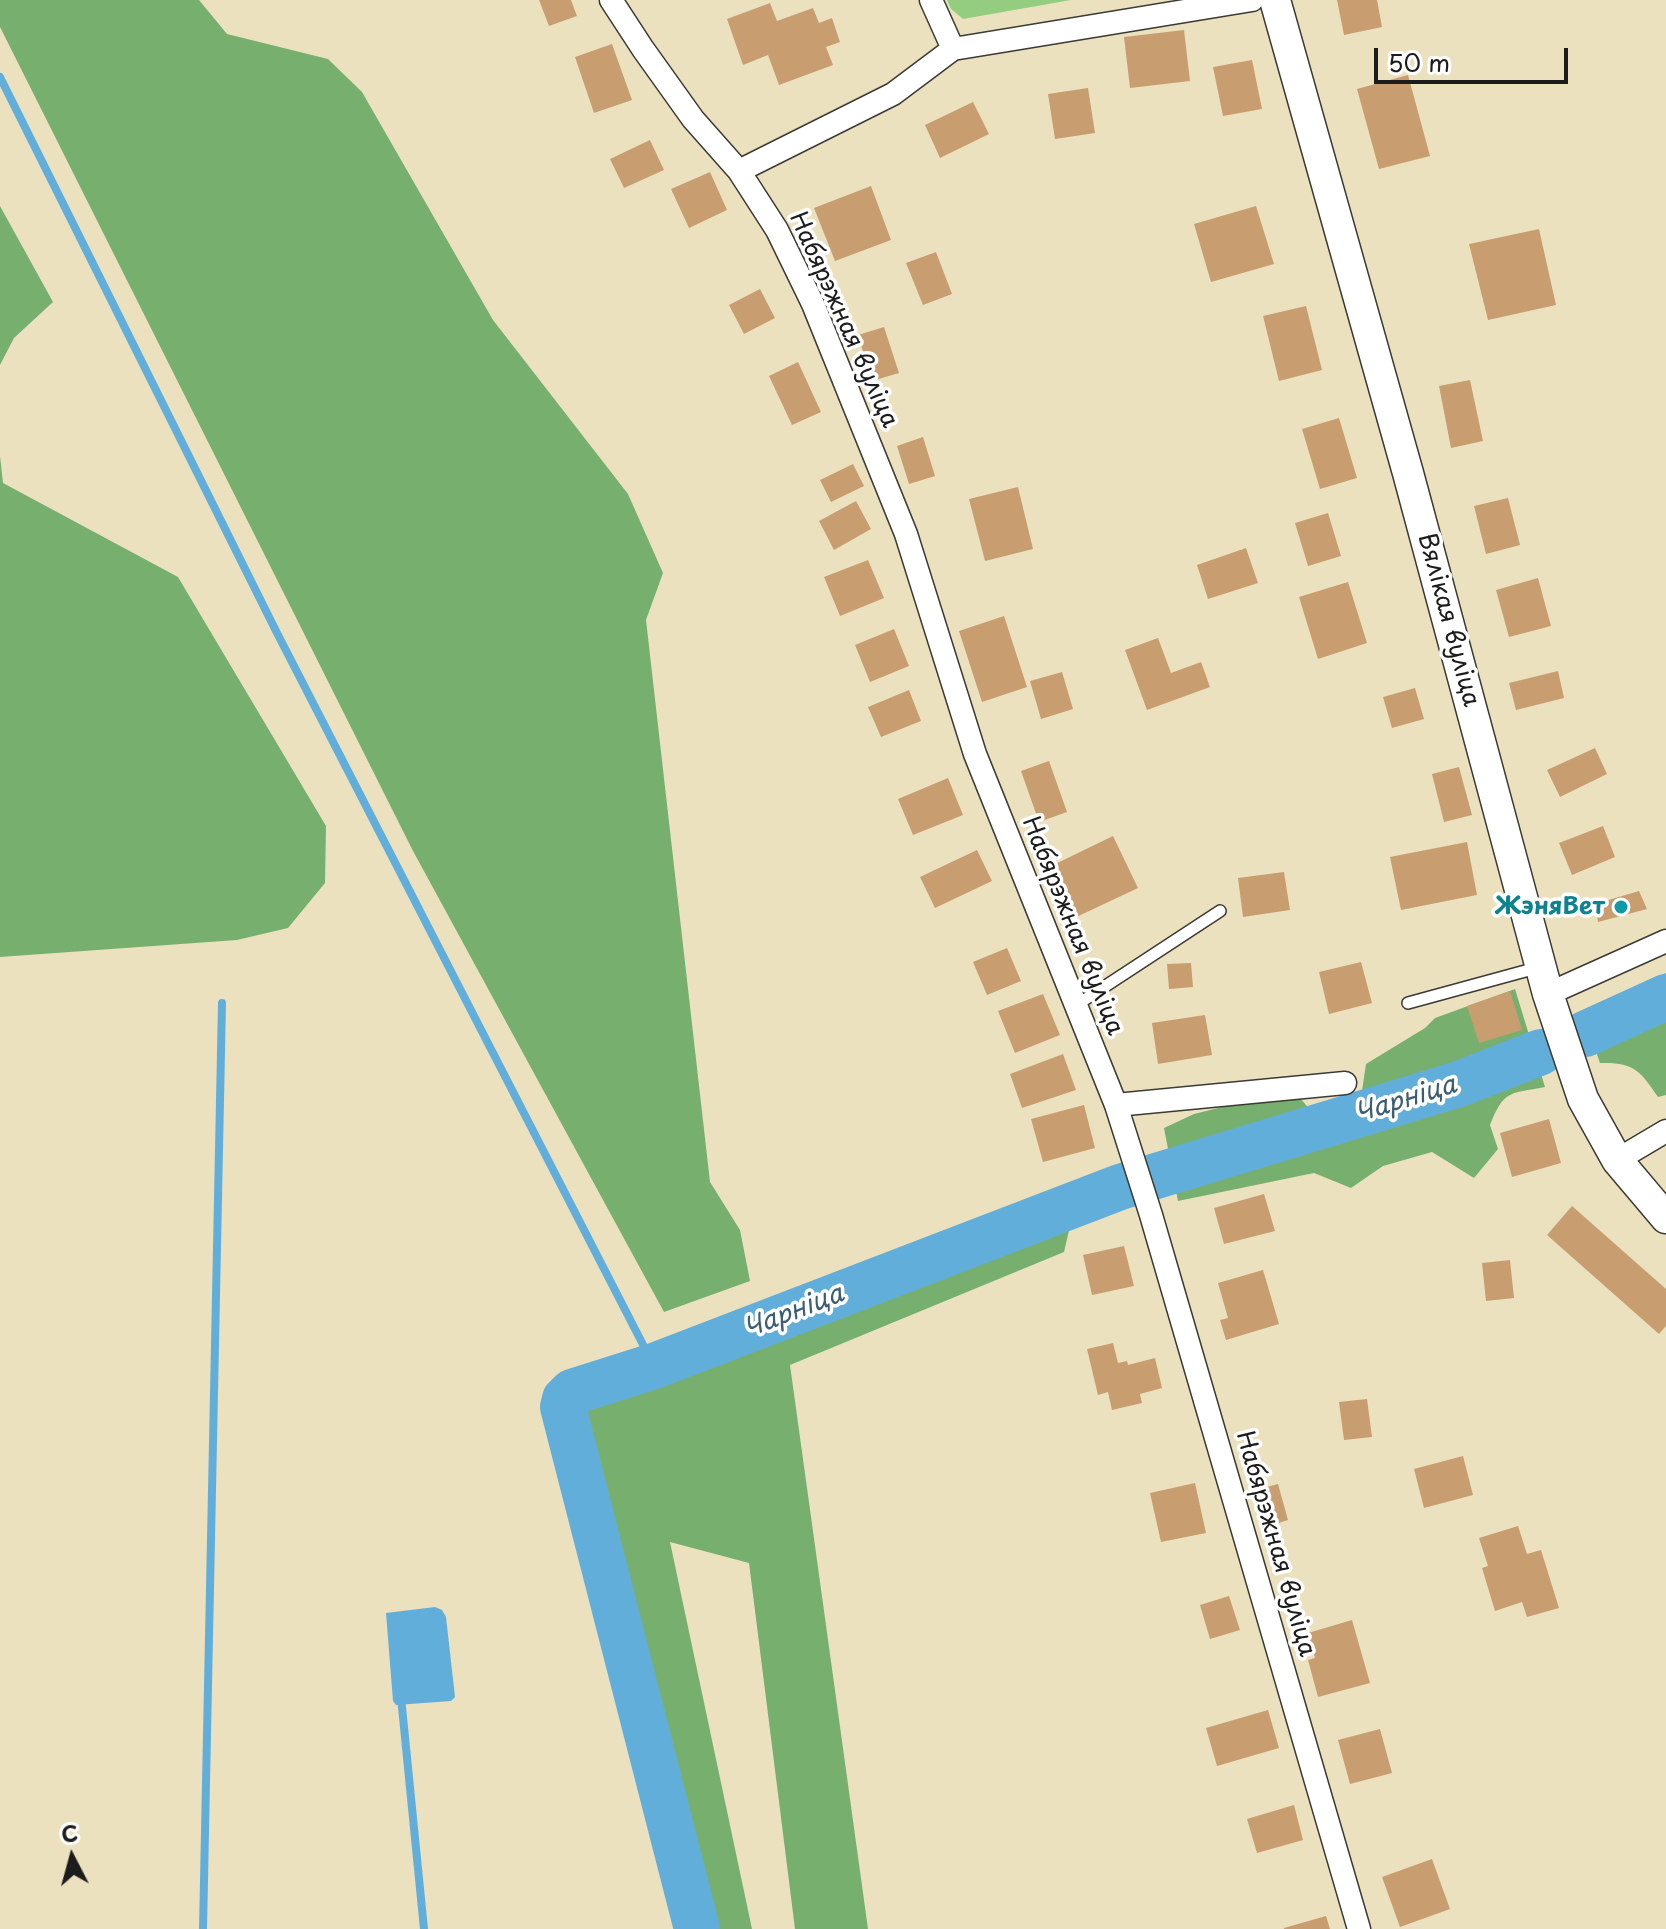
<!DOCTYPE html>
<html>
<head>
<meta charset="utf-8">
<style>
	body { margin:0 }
	#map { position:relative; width:1666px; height:1929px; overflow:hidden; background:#ebe1bf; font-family:"Playpen Sans",sans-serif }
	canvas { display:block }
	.north { position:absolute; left:32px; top:1817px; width:80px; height:80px; -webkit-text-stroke:6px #fff; paint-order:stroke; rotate:354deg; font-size:22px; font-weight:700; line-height:32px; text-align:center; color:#1c1c1c }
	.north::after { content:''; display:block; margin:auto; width:28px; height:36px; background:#1c1c1c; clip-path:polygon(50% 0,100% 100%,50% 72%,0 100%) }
	.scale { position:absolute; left:1374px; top:48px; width:194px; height:36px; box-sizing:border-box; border:4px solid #1c1c1c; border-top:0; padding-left:10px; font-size:24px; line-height:28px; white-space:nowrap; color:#1c1c1c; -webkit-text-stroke:6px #fff; paint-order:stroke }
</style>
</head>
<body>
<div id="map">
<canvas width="1666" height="1929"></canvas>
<div class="north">С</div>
<div class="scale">50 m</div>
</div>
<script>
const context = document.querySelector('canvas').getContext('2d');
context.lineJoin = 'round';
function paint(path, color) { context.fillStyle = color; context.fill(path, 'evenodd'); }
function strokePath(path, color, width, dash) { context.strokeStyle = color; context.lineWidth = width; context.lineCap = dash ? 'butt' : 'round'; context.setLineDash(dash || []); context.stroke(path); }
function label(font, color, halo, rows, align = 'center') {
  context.font = font + ' "Playpen Sans",sans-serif'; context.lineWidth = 7; context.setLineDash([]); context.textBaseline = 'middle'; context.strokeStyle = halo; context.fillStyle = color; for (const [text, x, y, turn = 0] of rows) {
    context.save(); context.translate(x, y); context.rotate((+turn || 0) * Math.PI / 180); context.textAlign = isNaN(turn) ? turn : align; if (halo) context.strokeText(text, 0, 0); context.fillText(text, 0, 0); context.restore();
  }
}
paint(new Path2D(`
	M 947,0 L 1071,0 L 963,19 L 951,9 Z`), '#94cd80');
paint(new Path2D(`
	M 0,0 L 199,0 L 227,34 L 328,59 L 362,92 L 493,320 L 628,494 L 663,573 L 646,620 L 710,1182 L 740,1230 L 750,1281 L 664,1312 L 413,851 L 0,27 Z
	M 0,206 L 53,302 L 14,338 L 0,365 Z
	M 0,456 L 3,483 L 178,577 L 326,826 L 325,883 L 288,928 L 237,940 L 0,957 Z
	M 1666,973 L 1666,1095 L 1658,1097 C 1640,1070 1633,1062 1600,1063 L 1583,1014 Z
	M 1515,989 L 1545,1087 C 1509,1094 1504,1090 1490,1125 L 1498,1149 L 1474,1178 L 1432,1152 L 1383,1166 L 1351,1188 L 1314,1173 L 1178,1201 L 1164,1128 L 1194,1114 L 1275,1094 L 1300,1098 L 1311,1111 L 1362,1091 L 1366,1064 L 1425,1028 L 1435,1018 Z
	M 1071,1222 L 1064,1252 L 790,1365 L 868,1929 L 795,1929 L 749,1563 L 670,1542 L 752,1929 L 712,1929 L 584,1407 L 790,1338 Z`), '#77b06e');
paint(new Path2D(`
	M 435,1607 L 442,1610 L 446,1617 L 455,1697 L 451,1701 L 396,1705 L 393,1701 L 386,1613 Z`), '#62aedb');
strokePath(new Path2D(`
	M 0,77 L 276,631 L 654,1366
	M 401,1697 L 424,1929
	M 203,1929 L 222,1003`), '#62aedb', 8);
strokePath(new Path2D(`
	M 1585,1034 L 1666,997
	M 697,1929 L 563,1407 L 565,1399 L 572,1392 L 654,1366 L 1120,1187 L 1459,1084 L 1541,1052`), '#62aedb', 46);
paint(new Path2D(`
	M 539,0 L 571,0 L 577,16 L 549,26 Z
	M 1337,0 L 1377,0 L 1382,27 L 1344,35 Z
	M 770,3 L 777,21 L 813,8 L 819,23 L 832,18 L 840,42 L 826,47 L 833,65 L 779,85 L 768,55 L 743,65 L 727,19 Z
	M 1184,30 L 1190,81 L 1130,88 L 1124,37 Z
	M 612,44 L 632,100 L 594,113 L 575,57 Z
	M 1252,60 L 1262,109 L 1223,116 L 1213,67 Z
	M 1408,75 L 1430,156 L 1379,169 L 1357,89 Z
	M 1088,88 L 1095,133 L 1055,139 L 1048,94 Z
	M 973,102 L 989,134 L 940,158 L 925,125 Z
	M 650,140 L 664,170 L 624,188 L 610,159 Z
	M 710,172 L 727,210 L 689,228 L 671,189 Z
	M 871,186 L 891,240 L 835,261 L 814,208 Z
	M 1256,206 L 1274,264 L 1211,282 L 1194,224 Z
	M 1539,229 L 1556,305 L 1488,320 L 1469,244 Z
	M 936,252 L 952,294 L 923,305 L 906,263 Z
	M 760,289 L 775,318 L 744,334 L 729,305 Z
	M 1306,306 L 1322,370 L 1279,381 L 1263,316 Z
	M 884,327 L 899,373 L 872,381 L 858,335 Z
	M 798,362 L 821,412 L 792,425 L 769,376 Z
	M 1470,380 L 1483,441 L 1451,448 L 1439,386 Z
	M 1339,418 L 1357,478 L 1320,489 L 1302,429 Z
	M 923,437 L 935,476 L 909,484 L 897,446 Z
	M 853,464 L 864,486 L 831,502 L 820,480 Z
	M 1018,487 L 1033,549 L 985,561 L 969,499 Z
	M 1508,498 L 1520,545 L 1486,554 L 1474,506 Z
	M 856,501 L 871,529 L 834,550 L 819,521 Z
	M 1328,513 L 1341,556 L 1308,566 L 1295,523 Z
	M 1246,548 L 1258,583 L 1208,599 L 1197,565 Z
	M 868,560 L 884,598 L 840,616 L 824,577 Z
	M 1538,578 L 1551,626 L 1509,637 L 1496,590 Z
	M 1348,582 L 1367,643 L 1318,659 L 1299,597 Z
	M 1004,616 L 1027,687 L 982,702 L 959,631 Z
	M 894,629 L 909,666 L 870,682 L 855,645 Z
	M 1158,638 L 1171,673 L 1201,662 L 1210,687 L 1147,710 L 1125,650 Z
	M 1558,671 L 1564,698 L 1516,710 L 1509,683 Z
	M 1062,672 L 1073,709 L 1041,719 L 1030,681 Z
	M 1415,688 L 1424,719 L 1392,728 L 1383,697 Z
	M 909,690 L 921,721 L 881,737 L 868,707 Z
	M 1595,748 L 1607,774 L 1560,797 L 1547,770 Z
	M 1049,761 L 1067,812 L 1039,822 L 1021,771 Z
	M 1459,767 L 1472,815 L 1444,822 L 1432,774 Z
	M 948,778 L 963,815 L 913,835 L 898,799 Z
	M 1603,826 L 1615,857 L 1572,875 L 1559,843 Z
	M 1113,836 L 1138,888 L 1070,920 L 1045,869 Z
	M 1467,842 L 1477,895 L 1401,910 L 1390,857 Z
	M 977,850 L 992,881 L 935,908 L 920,877 Z
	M 1284,872 L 1290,910 L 1243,917 L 1238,878 Z
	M 1639,891 L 1647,909 L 1598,922 L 1595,904 Z
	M 1007,948 L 1021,981 L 987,995 L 973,962 Z
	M 1361,962 L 1372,1003 L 1329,1014 L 1319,972 Z
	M 1191,963 L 1193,987 L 1169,989 L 1167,964 Z
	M 1510,991 L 1522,1030 L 1479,1043 L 1467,1006 Z
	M 1043,994 L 1060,1035 L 1015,1053 L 998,1011 Z
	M 1205,1015 L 1212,1055 L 1158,1064 L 1152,1023 Z
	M 1063,1054 L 1076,1090 L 1022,1108 L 1010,1074 Z
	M 1084,1105 L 1095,1148 L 1043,1162 L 1031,1119 Z
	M 1549,1119 L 1561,1163 L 1512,1177 L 1500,1133 Z
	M 1264,1194 L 1275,1231 L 1224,1244 L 1214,1208 Z
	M 1572,1206 L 1666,1289 L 1666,1326 L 1659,1334 L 1547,1235 Z
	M 1124,1246 L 1134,1286 L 1092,1295 L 1083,1255 Z
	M 1510,1260 L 1514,1298 L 1486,1301 L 1482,1263 Z
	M 1263,1270 L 1279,1324 L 1226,1340 L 1220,1320 L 1228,1318 L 1218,1283 Z
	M 1113,1343 L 1118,1363 L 1127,1361 L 1128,1365 L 1155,1358 L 1162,1388 L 1140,1394 L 1142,1403 L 1112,1410 L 1108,1392 L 1098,1395 L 1087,1349 Z
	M 1367,1399 L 1372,1437 L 1344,1440 L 1339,1402 Z
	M 1463,1456 L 1473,1495 L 1424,1508 L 1414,1469 Z
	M 1195,1483 L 1206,1533 L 1161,1542 L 1150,1493 Z
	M 1278,1484 L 1288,1520 L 1266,1527 L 1256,1490 Z
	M 1518,1526 L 1527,1554 L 1541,1550 L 1559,1608 L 1527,1617 L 1522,1602 L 1495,1611 L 1482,1568 L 1488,1566 L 1479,1538 Z
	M 1229,1596 L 1240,1630 L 1210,1639 L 1200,1605 Z
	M 1352,1620 L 1370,1683 L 1318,1697 L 1308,1660 L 1315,1658 L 1308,1633 Z
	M 1268,1710 L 1279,1748 L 1217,1766 L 1206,1728 Z
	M 1380,1729 L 1392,1773 L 1350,1784 L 1338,1740 Z
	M 1294,1805 L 1303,1840 L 1257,1853 L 1247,1819 Z
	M 1432,1859 L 1450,1909 L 1400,1927 L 1382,1877 Z
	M 1326,1916 L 1330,1929 L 1284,1929 L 1284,1928 Z`), '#c89e70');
const service = new Path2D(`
	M 1408,1003 L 1540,967
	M 1075,1006 L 1220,911`);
const minor = new Path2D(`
	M 611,0 L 643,49 L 693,119 L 739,171 L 777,230 L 813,304 L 906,534 L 975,754 L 1116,1105 L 1151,1215 L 1359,1929
	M 931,0 L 953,49
	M 739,171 L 893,94 L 953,49 L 1252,0
	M 1548,994 L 1666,941
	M 1116,1105 L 1345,1083
	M 1617,1160 L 1666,1131`);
const secondary = new Path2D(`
	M 1275,0 L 1408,473 L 1548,994 L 1583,1099 L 1617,1160 L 1666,1218`);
strokePath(service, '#3b3a34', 14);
strokePath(minor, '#3b3a34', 25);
strokePath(secondary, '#3b3a34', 33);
strokePath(service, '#fff', 11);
strokePath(minor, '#fff', 22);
strokePath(secondary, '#fff', 30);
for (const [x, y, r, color] of [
	[1621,907,8,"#0f9aa8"]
]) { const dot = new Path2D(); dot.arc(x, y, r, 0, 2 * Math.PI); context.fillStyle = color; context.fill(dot); strokePath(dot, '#fff', 3); }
label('24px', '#1c1c1c', '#fff', [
	["Набярэжная вуліца",843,320,66],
	["Вялікая вуліца",1448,620,75],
	["Набярэжная вуліца",1072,926,68],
	["Набярэжная вуліца",1275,1544,74]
]);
label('bold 24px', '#0d838f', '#fff', [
	["ЖэняВет",1605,907]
], 'right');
label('italic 26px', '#3c5e72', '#fff', [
	["Чарніца",1406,1100,-17],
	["Чарніца",794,1312,-21]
]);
</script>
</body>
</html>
